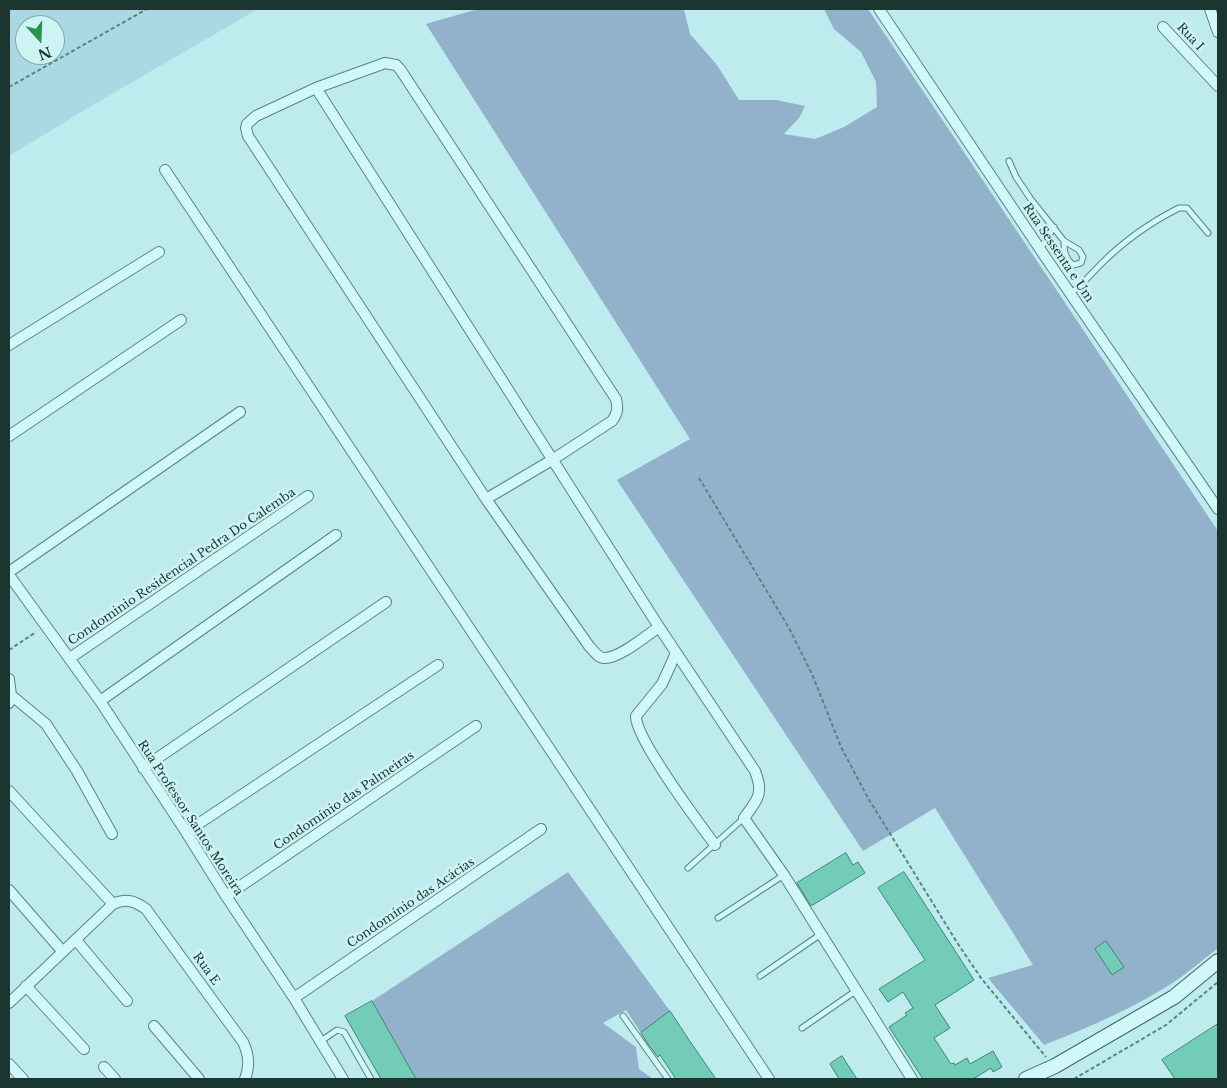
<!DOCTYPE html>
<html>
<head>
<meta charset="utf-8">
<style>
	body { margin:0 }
	#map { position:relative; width:1227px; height:1088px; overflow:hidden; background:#beecee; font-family:"Libre Baskerville",serif }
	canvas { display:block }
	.frame { position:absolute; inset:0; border:10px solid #1b3531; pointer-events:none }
	.north { position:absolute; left:15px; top:15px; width:50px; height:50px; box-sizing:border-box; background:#cdf3f5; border:1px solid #86a7a7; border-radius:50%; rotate:160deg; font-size:14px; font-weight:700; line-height:20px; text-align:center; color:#1b3531 }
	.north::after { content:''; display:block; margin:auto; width:18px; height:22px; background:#26954b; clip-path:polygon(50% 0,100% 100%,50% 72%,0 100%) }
</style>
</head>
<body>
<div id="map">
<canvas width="1227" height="1088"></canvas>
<div class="frame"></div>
<div class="north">N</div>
</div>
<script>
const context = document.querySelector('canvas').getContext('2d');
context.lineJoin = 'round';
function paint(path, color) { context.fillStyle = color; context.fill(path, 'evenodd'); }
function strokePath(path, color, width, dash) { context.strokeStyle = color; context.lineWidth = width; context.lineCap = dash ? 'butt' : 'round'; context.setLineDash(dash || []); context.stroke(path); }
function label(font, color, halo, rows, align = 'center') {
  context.font = font + ' "Libre Baskerville",serif'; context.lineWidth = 5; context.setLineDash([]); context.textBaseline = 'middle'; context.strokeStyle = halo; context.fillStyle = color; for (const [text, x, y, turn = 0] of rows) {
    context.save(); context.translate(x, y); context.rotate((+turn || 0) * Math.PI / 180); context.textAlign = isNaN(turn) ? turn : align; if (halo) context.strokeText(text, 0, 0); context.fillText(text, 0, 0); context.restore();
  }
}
paint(new Path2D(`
	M 9,9 L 258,9 L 93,105 L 9,156 ZM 25,25 L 55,25 L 55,55 L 25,55 Z`), '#abd9e3');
paint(new Path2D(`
	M 478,9 L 684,9 L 690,34 L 717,65 L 739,100 L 776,100 L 805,106 L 799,118 L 784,134 L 815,139 L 844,127 L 877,107 L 876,82 L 861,52 L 834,29 L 824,9 L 868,9 L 1218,531 L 1218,948 C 1198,964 1178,981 1156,993 C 1120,1014 1082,1030 1044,1045 L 988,978 L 1033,965 L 935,808 L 863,851 L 617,480 L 690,439 L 426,24 Z
	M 568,872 L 670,1011 L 641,1033 L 626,1010 L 603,1023 L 636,1047 L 639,1069 L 653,1079 L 416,1079 L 372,1001 Z`), '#92b1cb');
const building = new Path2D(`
	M 846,853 L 853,865 L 858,862 L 865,873 L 811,906 L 797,883 Z
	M 904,872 L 974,980 L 935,1005 L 950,1028 L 934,1038 L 951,1064 L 954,1063 L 955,1065 L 967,1058 L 970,1064 L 993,1051 L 1002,1067 L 993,1072 L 991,1068 L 973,1079 L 923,1079 L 889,1027 L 907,1015 L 905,1013 L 913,1008 L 903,992 L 888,1002 L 879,989 L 925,960 L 878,888 Z
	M 1106,941 L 1124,967 L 1112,975 L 1095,949 Z
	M 372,1001 L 416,1079 L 381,1079 L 345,1016 Z
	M 670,1011 L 689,1040 L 716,1079 L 676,1079 L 660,1055 L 658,1057 L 648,1044 L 641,1033 Z
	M 1218,1024 L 1218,1079 L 1175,1079 L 1162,1060 Z
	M 842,1056 L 857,1079 L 839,1079 L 830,1064 Z`);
paint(building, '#73ccb7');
strokePath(building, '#3c8572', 1);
const service = new Path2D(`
	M 1009,161 L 1016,177 L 1030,198 L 1064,241 L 1079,250 L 1083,257 L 1081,263 L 1073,265 C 1065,258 1064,252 1064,241
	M 1040,249 L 1054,227
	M 1071,293 C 1082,285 1091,274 1101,264 C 1123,242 1151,222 1179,208 L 1187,208 L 1208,233
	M 688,868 L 744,818
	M 718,918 L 784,875
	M 760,976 L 821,934
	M 623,1016 L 668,1079
	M 802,1028 L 857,990
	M 321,1041 L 337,1030 L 344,1032 L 371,1079`);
const minor = new Path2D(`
	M 879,9 L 1046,258 L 1218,509
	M 1210,9 L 1218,32
	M 1163,27 L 1218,86
	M 316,88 L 659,627 L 755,771 C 764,794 758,799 744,818 L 784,875 L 912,1079
	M 165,170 L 769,1079
	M 9,345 L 159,252
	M 9,436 L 181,320
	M 486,499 L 552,460 L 612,421 C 618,413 618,408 616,399 L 400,69 L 396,65 L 385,63 L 316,88 L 256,116 L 247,124 L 246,128 L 248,136 L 486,499 L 589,646 C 593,650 598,658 604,658 C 619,659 647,635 659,627
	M 9,572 L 240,412
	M 9,575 L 100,701 L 186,832 L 226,896 L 294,998 L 343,1079
	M 676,653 L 662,684 L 636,716 C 635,738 699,823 715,845
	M 70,658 L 308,496
	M 9,679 L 11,695 L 9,703
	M 11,695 L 46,724 L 77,771 L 112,834
	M 100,701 L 336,535
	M 143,768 L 386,602
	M 9,791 L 113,904 C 126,898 135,901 146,909 L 243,1042 C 249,1055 250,1065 245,1079
	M 186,832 L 438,665
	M 9,890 L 63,952
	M 226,896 L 476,726
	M 76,940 L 127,1001
	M 26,986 L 84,1049
	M 294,998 L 541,829
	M 9,1003 L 113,904
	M 154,1026 L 199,1079
	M 9,1064 L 23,1079
	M 104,1067 L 115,1079`);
const secondary = new Path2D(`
	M 1026,1079 L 1055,1066 L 1174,997 L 1218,961`);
strokePath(service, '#578680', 7);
strokePath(minor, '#578680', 12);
strokePath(secondary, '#3a6760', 16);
strokePath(new Path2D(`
	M 9,87 L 147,9
	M 699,478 L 789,628 L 812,674 L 841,747 L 868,798 L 958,944 L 981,978 L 1046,1057
	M 9,650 L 36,632
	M 1074,1079 L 1166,1025 L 1218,982`), '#578680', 2, [4, 2.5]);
strokePath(service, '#d1f7f9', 5);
strokePath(minor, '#d1f7f9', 10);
strokePath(secondary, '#d1f7f9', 14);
label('12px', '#1b3531', '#cdf3f5', [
	["Rua I",1190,37,47],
	["Rua Sessenta e Um",1058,253,56],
	["Condominio Residencial Pedra Do Calemba",182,567,-34],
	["Condomínio das Palmeiras",344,801,-34],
	["Rua Professor Santos Moreira",190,818,57],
	["Condomínio das Acácias",411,903,-34],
	["Rua E",206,969,54]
]);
</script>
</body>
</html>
